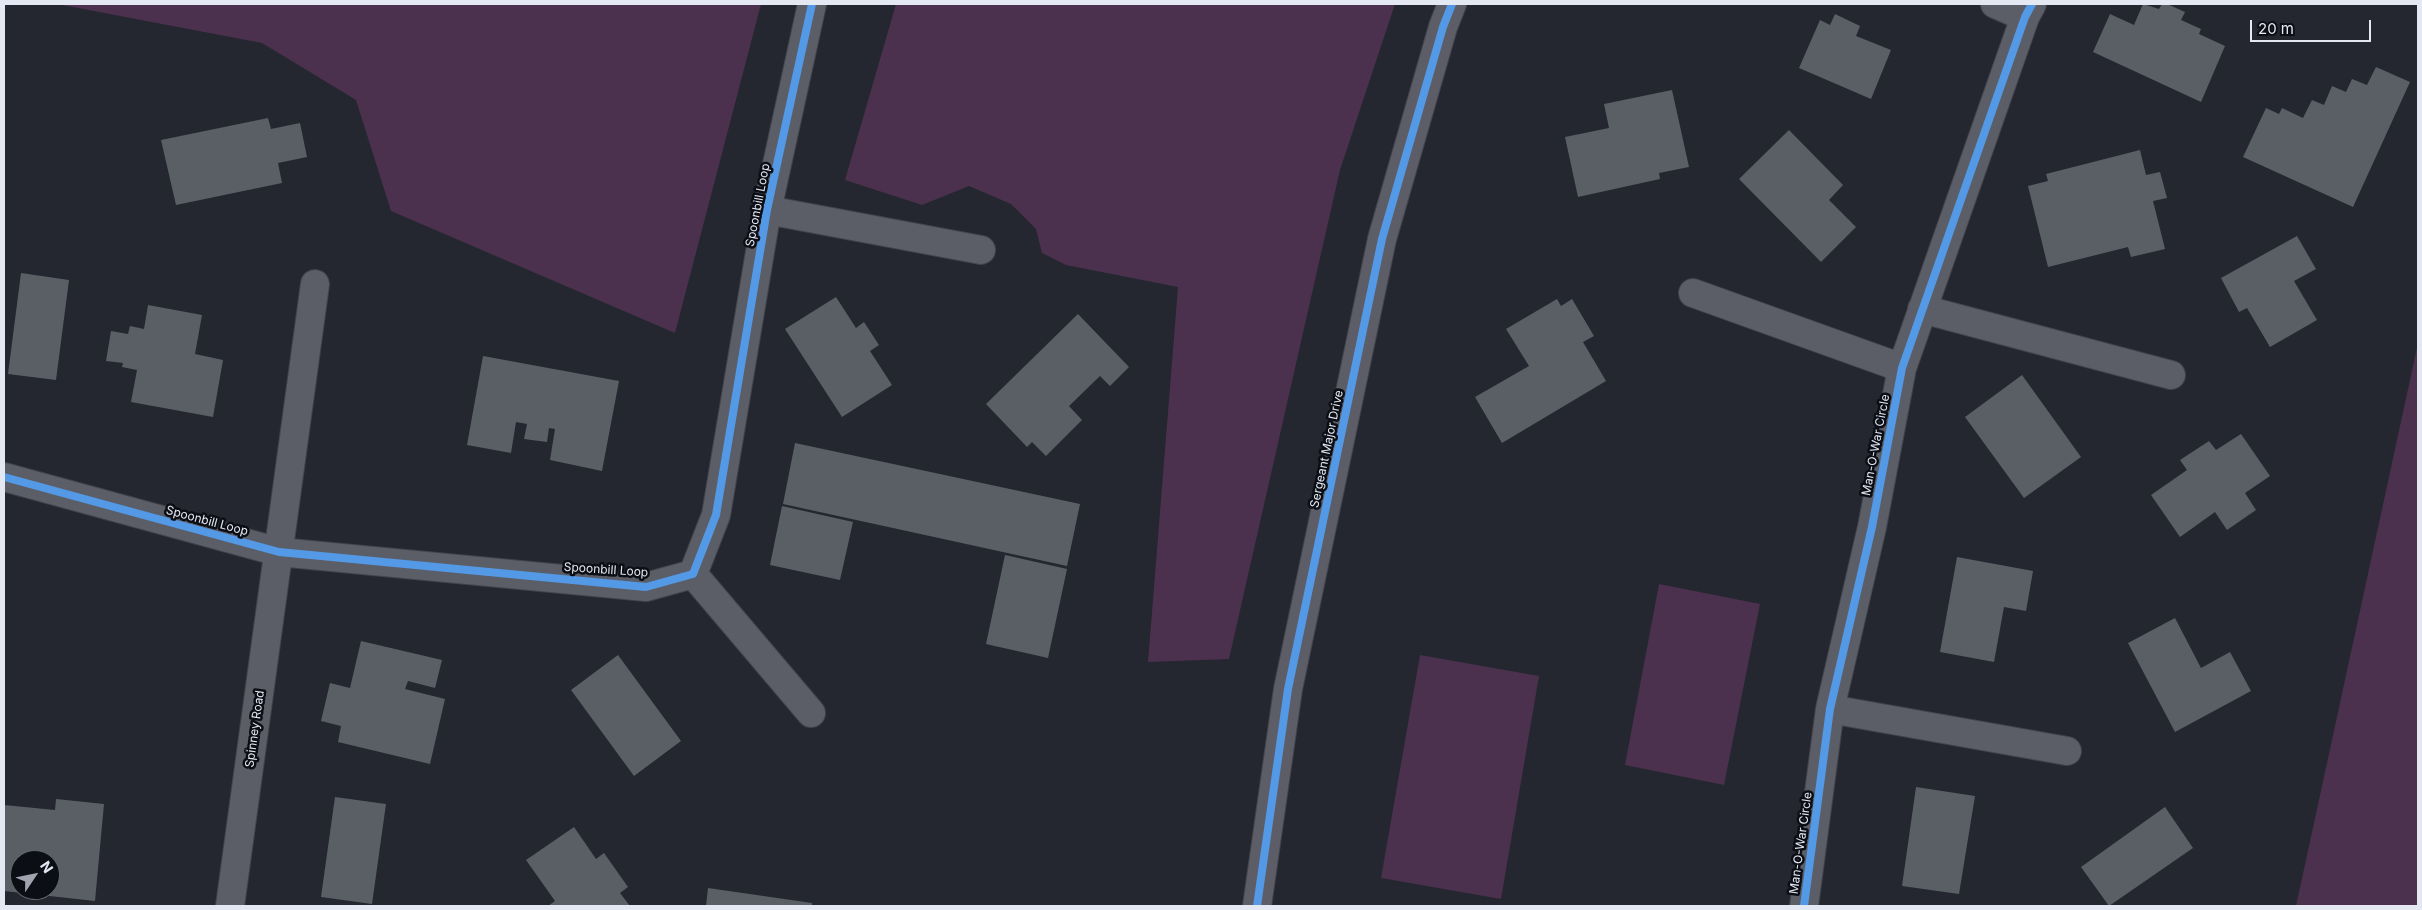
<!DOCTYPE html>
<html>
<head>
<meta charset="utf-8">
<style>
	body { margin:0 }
	#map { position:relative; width:2422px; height:910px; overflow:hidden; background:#242730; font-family:Inter,sans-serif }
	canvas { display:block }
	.frame { position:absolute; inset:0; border:5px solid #e4e8f3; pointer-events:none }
	.north { position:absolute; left:10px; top:850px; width:50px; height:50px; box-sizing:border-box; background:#0c0e15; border:1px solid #62656e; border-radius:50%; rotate:56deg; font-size:14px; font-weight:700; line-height:20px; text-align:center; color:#e4e8f3 }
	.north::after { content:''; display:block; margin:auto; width:18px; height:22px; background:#a1a4af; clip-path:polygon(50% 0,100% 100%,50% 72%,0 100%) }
	.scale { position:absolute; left:2250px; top:20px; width:121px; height:22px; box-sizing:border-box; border:2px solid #e4e8f3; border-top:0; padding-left:6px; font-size:15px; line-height:18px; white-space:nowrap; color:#e4e8f3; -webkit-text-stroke:4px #0c0e15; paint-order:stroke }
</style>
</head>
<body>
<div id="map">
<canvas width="2422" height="910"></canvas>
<div class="frame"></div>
<div class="north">N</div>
<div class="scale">20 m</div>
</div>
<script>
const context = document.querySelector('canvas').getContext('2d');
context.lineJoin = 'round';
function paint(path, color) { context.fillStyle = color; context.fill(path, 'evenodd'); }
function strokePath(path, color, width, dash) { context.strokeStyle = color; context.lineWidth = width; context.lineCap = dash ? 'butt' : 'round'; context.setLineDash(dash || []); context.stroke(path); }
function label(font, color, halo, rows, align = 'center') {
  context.font = font + ' Inter,sans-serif'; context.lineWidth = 5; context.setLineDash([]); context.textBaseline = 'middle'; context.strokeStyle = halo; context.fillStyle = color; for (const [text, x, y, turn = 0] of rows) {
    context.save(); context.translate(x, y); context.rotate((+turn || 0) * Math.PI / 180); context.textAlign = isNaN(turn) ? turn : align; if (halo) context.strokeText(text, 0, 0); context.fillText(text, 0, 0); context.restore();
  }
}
paint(new Path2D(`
	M 57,4 L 761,4 L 675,333 L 391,211 L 356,100 L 262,43 Z
	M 896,4 L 1395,4 L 1340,170 L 1229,659 L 1148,662 L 1178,287 L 1066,265 L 1042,253 L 1036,229 L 1011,204 L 969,186 L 922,205 L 845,180 Z
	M 2418,343 L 2418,906 L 2296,906 Z
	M 1659,584 L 1760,604 L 1724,785 L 1625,765 Z
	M 1420,655 L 1539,676 L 1501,899 L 1381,878 Z`), '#4b314d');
paint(new Path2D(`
	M 2143,4 L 2159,9 L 2162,4 L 2167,4 L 2185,12 L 2181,20 L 2201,29 L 2199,34 L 2225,46 L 2201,102 L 2093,52 L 2110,14 L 2134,25 Z
	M 1835,14 L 1860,26 L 1856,36 L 1891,50 L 1871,99 L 1799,68 L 1820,20 L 1830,25 Z
	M 2376,67 L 2410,82 L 2353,207 L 2243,157 L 2266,108 L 2279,114 L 2282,108 L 2303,118 L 2312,100 L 2324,105 L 2332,86 L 2346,92 L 2352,79 L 2367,85 Z
	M 1672,90 L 1689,167 L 1659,173 L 1660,179 L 1578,197 L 1565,137 L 1609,128 L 1604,104 Z
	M 268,118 L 271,129 L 300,123 L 307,157 L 278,163 L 282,183 L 176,205 L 161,140 Z
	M 1789,130 L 1843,185 L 1829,200 L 1856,227 L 1821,262 L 1739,179 Z
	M 2140,150 L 2146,175 L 2160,172 L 2167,198 L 2153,201 L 2165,249 L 2131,257 L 2128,247 L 2048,267 L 2028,186 L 2048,181 L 2046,174 Z
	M 2297,236 L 2316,269 L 2294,281 L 2317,320 L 2270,347 L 2247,308 L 2239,312 L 2221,278 Z
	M 21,273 L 69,280 L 56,380 L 8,374 Z
	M 836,297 L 856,328 L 864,322 L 879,345 L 870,351 L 892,385 L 842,417 L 785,329 Z
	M 1557,299 L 1561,306 L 1572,299 L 1594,336 L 1583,342 L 1606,381 L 1502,443 L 1475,397 L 1529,366 L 1506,329 Z
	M 148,305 L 202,315 L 195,354 L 223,360 L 213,417 L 131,402 L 137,370 L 122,367 L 123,363 L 106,361 L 111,331 L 128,334 L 130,326 L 144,329 Z
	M 1078,314 L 1129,367 L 1110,386 L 1100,376 L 1069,406 L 1082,420 L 1046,456 L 1032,442 L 1027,447 L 986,404 Z
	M 483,356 L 619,381 L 602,471 L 550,460 L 555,429 L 549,428 L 547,442 L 524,439 L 527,424 L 516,422 L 511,453 L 467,445 Z
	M 2022,375 L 2081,457 L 2024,498 L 1965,417 Z
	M 2241,434 L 2270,476 L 2245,493 L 2256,510 L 2227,530 L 2215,512 L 2180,537 L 2151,495 L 2187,470 L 2180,460 L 2209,441 L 2216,450 Z
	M 795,443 L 1080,504 L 1067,566 L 783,504 Z
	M 782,506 L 853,522 L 840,580 L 770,565 Z
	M 1005,555 L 1067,569 L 1048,658 L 986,644 Z
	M 1957,557 L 2033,571 L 2026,611 L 2004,607 L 1994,662 L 1940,652 Z
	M 2175,618 L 2201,668 L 2230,652 L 2251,691 L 2175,732 L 2128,643 Z
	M 361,641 L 442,660 L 435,688 L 408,681 L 405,689 L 445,699 L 430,764 L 338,742 L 341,726 L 321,721 L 330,683 L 350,688 Z
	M 618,655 L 681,741 L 634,776 L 571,690 Z
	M 1916,787 L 1975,796 L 1959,894 L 1902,886 Z
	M 335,797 L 386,804 L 372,904 L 321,897 Z
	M 56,799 L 104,804 L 95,901 L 4,891 L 4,805 L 55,810 ZM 20,860 L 50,860 L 50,890 L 20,890 Z
	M 2165,807 L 2193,848 L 2109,906 L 2081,867 Z
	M 574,827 L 596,859 L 604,853 L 628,887 L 620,893 L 630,906 L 548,906 L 555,901 L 526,860 Z
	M 708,888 L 812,903 L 812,906 L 706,906 Z`), '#5a5f66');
const street = new Path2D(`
	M 1995,4 L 2025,17
	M 767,210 L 981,250
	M 1693,293 L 1902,368
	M 1922,309 L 2171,375
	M 4,477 L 279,552 L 646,587 L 693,574 L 716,515 L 767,210 L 812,4
	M 693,574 L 811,713
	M 1830,709 L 2067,751
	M 230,906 L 315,284
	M 1804,906 L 1830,709 L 1872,527 L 1902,368 L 2025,17 L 2032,4`);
const secondary = new Path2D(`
	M 1257,906 L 1288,689 L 1382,239 L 1443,27 L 1452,4`);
strokePath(street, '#41444c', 30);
strokePath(secondary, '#41444c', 30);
strokePath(street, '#5b5e66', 28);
strokePath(secondary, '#5c5d67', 28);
strokePath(new Path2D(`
	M 4,477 L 279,552 L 646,587 L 693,574 L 716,515 L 767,210 L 812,4
	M 1257,906 L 1288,689 L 1382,239 L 1443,27 L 1452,4
	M 1804,906 L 1830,709 L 1872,527 L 1902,368 L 2025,17 L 2032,4`), '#5399e6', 8);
label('12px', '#e4e8f3', '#0c0e15', [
	["Spoonbill Loop",758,205,-79],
	["Man-O-War Circle",1876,445,-79],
	["Sergeant Major Drive",1327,449,-78],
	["Spoonbill Loop",207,521,15],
	["Spoonbill Loop",606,570,4],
	["Spinney Road",255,729,-82],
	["Man-O-War Circle",1801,843,-82]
]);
</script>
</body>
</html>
